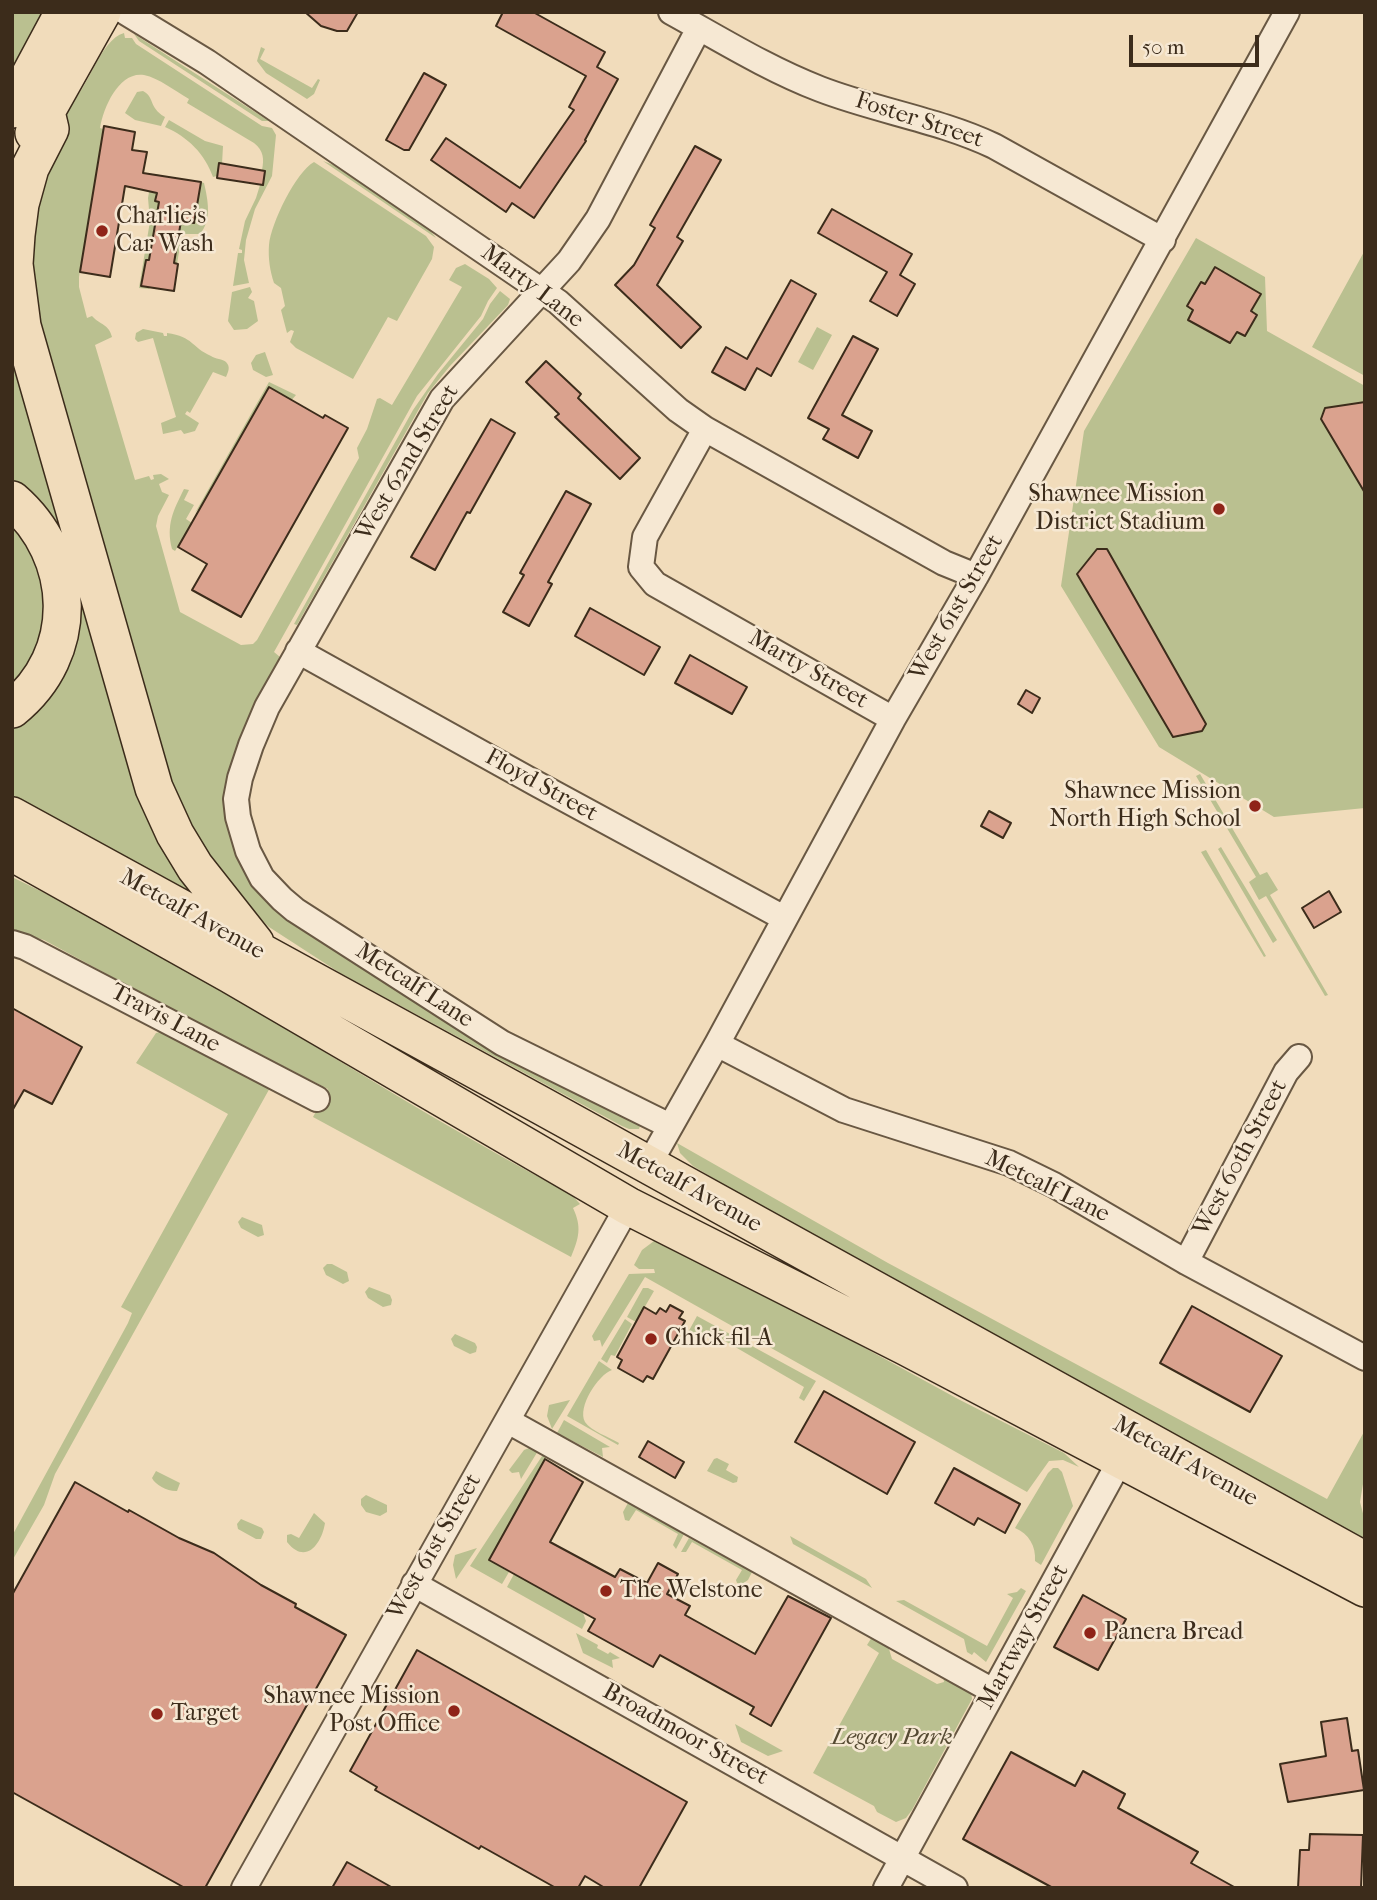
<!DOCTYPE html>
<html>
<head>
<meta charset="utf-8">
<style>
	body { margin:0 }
	#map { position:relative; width:1377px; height:1900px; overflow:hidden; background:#f1dcbb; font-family:"IM FELL French Canon",serif }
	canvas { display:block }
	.frame { position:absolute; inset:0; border:14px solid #3c2c1b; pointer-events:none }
	.scale { position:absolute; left:1129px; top:35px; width:130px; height:32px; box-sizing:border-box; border:4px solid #3c2c1b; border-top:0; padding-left:9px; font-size:21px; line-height:24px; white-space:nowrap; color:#3c2c1b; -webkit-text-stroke:5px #f6e8d3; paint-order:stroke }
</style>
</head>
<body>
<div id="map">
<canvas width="1377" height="1900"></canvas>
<div class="frame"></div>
<div class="scale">50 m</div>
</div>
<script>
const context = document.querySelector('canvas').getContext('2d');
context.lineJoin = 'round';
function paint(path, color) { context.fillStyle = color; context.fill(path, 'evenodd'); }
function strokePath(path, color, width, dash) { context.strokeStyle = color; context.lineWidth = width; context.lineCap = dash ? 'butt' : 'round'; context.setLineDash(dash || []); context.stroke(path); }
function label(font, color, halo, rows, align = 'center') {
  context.font = font + ' "IM FELL French Canon",serif'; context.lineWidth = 5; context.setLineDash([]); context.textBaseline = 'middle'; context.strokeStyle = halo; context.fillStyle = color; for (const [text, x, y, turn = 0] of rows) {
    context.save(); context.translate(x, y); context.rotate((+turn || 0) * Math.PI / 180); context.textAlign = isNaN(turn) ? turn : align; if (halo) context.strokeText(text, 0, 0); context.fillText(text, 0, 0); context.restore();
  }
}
paint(new Path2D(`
	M 12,12 L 51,12 L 12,76 Z
	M 124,33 L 125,38 L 132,38 L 136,44 L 262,126 L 272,128 L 276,135 L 272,176 L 255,209 L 246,240 L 244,260 L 249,283 L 233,286 L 238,253 L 242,253 L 242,250 L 239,249 L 245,221 L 256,198 L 260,185 L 263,185 L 265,171 L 262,170 C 264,159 264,151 254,143 L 187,103 L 189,99 C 175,91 159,78 144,75 C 120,71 104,105 100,128 L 103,129 L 79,277 L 79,287 L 87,318 L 92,316 C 100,325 109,324 112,337 L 95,345 L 135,480 L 149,476 L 151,480 L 154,479 L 153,475 L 161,474 L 169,479 L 159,484 L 162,492 L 169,495 L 158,516 L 156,526 L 180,612 L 241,645 L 253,644 L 257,640 L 359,458 L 357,448 L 367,429 L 377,399 L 380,398 L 392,405 L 462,287 L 449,280 L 456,268 L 465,264 L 489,279 L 497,288 L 488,301 L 481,316 L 417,396 L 274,652 L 280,657 L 238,748 L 258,881 L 641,1122 L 639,1129 L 629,1129 L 622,1126 L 340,973 L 269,927 L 232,893 L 175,806 L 37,325 L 29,237 L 67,107 C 88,92 99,40 124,33 Z
	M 134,34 L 269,121 L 262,121 L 139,41 Z
	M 261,47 L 265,49 L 260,59 L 312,88 L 318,79 L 320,80 L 314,94 L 307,99 L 266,73 L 257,61 Z
	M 143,91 C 155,97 148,107 165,117 L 161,126 L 135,120 L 125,113 L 137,92 Z
	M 169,120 L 205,141 L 223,146 L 222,164 L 219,164 L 217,176 L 213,177 C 205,154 188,137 165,127 Z
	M 323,161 L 336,166 L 429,229 L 436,238 Z
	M 314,162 L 426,236 L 434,247 L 432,259 L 397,321 L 388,317 L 353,379 L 296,348 L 290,342 L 294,331 L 291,330 L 287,333 L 281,310 L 285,306 L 281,288 L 274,283 C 270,271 268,258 269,245 C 271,223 296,172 314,162 Z
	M 156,174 L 160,175 L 155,201 L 159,202 L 149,260 L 146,260 L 142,286 L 150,288 L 149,289 L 139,288 L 150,221 L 148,198 L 152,175 Z
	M 201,182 L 204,183 C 208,200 212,220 200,234 L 182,234 L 177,264 L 174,264 L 181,221 L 194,223 Z
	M 1196,238 L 1265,277 L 1267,331 L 1365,386 L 1365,808 L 1274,817 L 1159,747 L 1061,586 L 1084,431 Z
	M 1365,250 L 1365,376 L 1312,347 Z
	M 250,287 L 252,292 L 248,298 L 254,301 L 258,321 L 247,329 L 234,330 L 228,321 L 232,292 Z
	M 500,291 L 510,299 L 508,305 L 450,366 L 428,393 L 297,625 L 294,624 L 413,410 L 438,374 L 483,319 L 490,304 Z
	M 12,324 L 18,349 L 215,908 L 12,795 L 12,724 L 71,641 L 12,486 Z
	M 817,327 L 832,335 L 813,370 L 798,362 Z
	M 143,329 L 163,333 L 164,336 L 167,336 L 167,333 C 194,337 191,347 211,356 C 215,359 223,359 226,362 C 231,367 228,372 226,377 L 213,372 L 190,413 L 187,411 L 185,414 L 199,423 L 195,431 L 184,434 L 181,430 L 163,434 L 161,423 L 176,417 L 153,338 L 138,342 L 135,339 L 136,333 Z
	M 265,352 L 273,375 L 266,377 L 253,370 L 251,363 L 256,355 Z
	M 269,382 L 296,395 L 195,513 Z
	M 184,489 L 189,490 L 184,500 L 194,505 L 186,519 L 192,523 L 175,551 L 172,549 C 166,525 173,511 184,489 Z
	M 12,516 L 36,548 L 49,630 L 12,694 Z
	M 1200,774 L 1260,875 L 1267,872 L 1278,890 L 1270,895 L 1328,995 L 1325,996 L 1266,896 L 1259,900 L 1249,882 L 1256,877 L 1196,776 Z
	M 1221,847 L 1277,940 L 1273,943 L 1218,849 Z
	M 1206,850 L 1266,956 L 1264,957 L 1201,852 Z
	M 12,877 C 206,969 381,1095 571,1194 L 580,1204 L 573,1208 C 582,1227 579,1238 571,1257 L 313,1117 L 328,1089 L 153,999 L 44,940 L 12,931 Z
	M 167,1030 L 271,1086 L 55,1474 L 44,1505 L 12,1561 L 12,1536 L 128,1323 L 132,1313 L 121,1307 L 228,1114 L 136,1063 L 156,1033 Z
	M 677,1143 L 888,1263 L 1327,1499 L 1365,1430 L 1365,1472 L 1360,1502 L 1365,1521 L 1365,1545 L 853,1262 L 693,1166 L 680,1153 Z
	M 242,1217 L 262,1225 L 264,1235 L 258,1237 L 241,1228 L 238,1222 Z
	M 658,1238 L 664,1238 L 958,1399 L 1064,1453 L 1079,1467 L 1063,1460 L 1049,1461 L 1027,1492 L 645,1277 L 602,1347 L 600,1340 L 594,1341 L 592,1336 L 629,1274 L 655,1273 L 654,1269 L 639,1269 L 634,1265 L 642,1250 Z
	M 327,1264 L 332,1264 L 347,1272 L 349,1281 L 343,1284 L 326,1275 L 323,1268 Z
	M 369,1287 L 390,1295 L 392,1300 L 391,1305 L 383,1307 L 368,1298 L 365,1292 Z
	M 643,1288 L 648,1288 L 654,1291 L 636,1322 L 627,1317 Z
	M 697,1316 L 816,1381 L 804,1401 L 799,1398 L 804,1387 L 706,1330 L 697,1342 L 686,1336 Z
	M 625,1319 L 632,1324 L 615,1356 L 611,1355 L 607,1363 L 601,1359 Z
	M 455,1334 L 475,1343 L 477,1347 L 476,1352 L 470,1354 L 454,1346 L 451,1339 Z
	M 599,1361 L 612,1370 C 598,1375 577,1407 585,1422 C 591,1431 609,1437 619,1443 L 618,1445 L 567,1416 Z
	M 570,1400 L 552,1429 L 547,1416 L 549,1405 Z
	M 564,1420 L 610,1447 L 602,1448 L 603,1457 L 557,1433 Z
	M 534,1446 L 541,1446 L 521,1479 L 519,1472 L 512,1473 L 509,1470 L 524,1450 Z
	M 544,1453 L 584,1475 L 582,1478 L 546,1457 L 489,1560 L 509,1572 L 502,1584 L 470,1566 Z
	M 717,1458 L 729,1464 L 726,1470 L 738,1477 L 737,1482 L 733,1483 L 707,1471 L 714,1459 Z
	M 1053,1468 L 1058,1468 L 1062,1472 L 1073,1506 L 1041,1565 L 1035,1561 C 1036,1546 1029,1534 1015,1528 L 1048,1473 Z
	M 156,1471 L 180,1483 L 177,1491 C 169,1492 155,1485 152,1478 Z
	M 366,1495 L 387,1505 L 387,1512 L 380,1516 L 366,1512 L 361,1505 L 361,1499 Z
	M 628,1503 L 684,1534 L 676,1549 L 673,1545 L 678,1534 L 636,1510 L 629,1521 L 625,1520 L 623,1512 Z
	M 314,1513 L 325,1523 C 322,1543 306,1566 287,1542 L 287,1535 L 291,1534 L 299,1538 Z
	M 241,1519 L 262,1528 L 264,1532 L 261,1539 L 256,1539 L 238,1529 L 237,1524 Z
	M 790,1536 L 866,1579 L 872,1588 L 793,1544 Z
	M 689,1538 L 752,1572 L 748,1580 L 742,1584 L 737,1583 L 736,1580 L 742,1570 L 692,1542 L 686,1552 L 681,1552 Z
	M 477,1548 L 456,1579 L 453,1565 L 455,1555 Z
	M 514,1574 L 583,1613 L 586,1621 L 582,1629 L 507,1587 Z
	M 1021,1588 L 1026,1591 L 986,1662 L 974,1652 L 972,1655 L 967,1652 L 964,1639 L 896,1601 L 904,1600 L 987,1646 L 1013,1598 L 1007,1594 L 1017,1592 Z
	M 576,1633 L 598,1645 L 597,1648 L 608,1654 L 610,1652 L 620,1658 L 612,1660 L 613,1668 L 583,1653 Z
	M 872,1637 L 883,1645 L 886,1639 L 892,1659 L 937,1684 L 944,1682 L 943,1674 L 971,1691 L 972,1699 L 912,1810 L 906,1818 L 896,1822 L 877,1812 L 874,1806 L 813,1773 L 879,1653 L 867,1645 Z
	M 735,1724 L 783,1751 L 768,1756 L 741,1742 Z`), '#bac090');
const building = new Path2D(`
	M 305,12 L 358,12 L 347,31 L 337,31 L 321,26 Z
	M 503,12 L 533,12 L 605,52 L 597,67 L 618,79 L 585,140 L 586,141 L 534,218 L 512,203 L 506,212 L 431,160 L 446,138 L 520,188 L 574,110 L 569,107 L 586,76 L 496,26 Z
	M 424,73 L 446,85 L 409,150 L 404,150 L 386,140 Z
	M 104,126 L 135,132 L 132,150 L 147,152 L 143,173 L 201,182 L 194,223 L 181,221 L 174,263 L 178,264 L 174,291 L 141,286 L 146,260 L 149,260 L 159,202 L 155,201 L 157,193 L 125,186 L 110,277 L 80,272 Z
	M 695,146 L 721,160 L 677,237 L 683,241 L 657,285 L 701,327 L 681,348 L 615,285 L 634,265 L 655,228 L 650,225 Z
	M 219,163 L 265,171 L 263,185 L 217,178 Z
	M 832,209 L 912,254 L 900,275 L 915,284 L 897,316 L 870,301 L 887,272 L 818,233 Z
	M 1215,267 L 1261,294 L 1251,311 L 1257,315 L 1245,336 L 1237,332 L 1230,343 L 1188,320 L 1193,310 L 1187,306 L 1201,282 L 1205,284 Z
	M 791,280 L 816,294 L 771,376 L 757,368 L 745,390 L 712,372 L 726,347 L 747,359 Z
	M 853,336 L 878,349 L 842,415 L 872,431 L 858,458 L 823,439 L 829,429 L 808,418 Z
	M 546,361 L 581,394 L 578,398 L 640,458 L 620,479 L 555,417 L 559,414 L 526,382 Z
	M 269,387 L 323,418 L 325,415 L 348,428 L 241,617 L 192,590 L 207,564 L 178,547 Z
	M 1365,402 L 1365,493 L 1321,419 L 1325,408 Z
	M 491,419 L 515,433 L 470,513 L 467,512 L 435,570 L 411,557 Z
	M 566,491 L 591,504 L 548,582 L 552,584 L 529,626 L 503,612 L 524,575 L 520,573 Z
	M 1097,549 L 1107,549 L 1206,724 L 1202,731 L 1173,737 L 1077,574 Z
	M 590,608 L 660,647 L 644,675 L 575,636 Z
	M 690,655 L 747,687 L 732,714 L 675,683 Z
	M 1026,690 L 1040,698 L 1032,713 L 1018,704 Z
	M 989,811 L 1011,823 L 1003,838 L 981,826 Z
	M 1329,891 L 1341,912 L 1314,928 L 1302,908 Z
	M 12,1008 L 82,1047 L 52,1104 L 24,1090 L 12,1111 Z
	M 670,1305 L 683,1312 L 679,1318 L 685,1321 L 653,1379 L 647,1376 L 643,1382 L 618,1368 L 622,1360 L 617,1357 L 644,1307 L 656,1314 L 660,1308 L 666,1312 Z
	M 1192,1306 L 1282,1356 L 1250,1412 L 1160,1363 Z
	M 824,1391 L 915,1442 L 887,1494 L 795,1442 Z
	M 648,1441 L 684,1462 L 675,1478 L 639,1457 Z
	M 545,1459 L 583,1482 L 550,1542 L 615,1577 L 620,1569 L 647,1583 L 658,1563 L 678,1574 L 667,1594 L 690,1606 L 685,1615 L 755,1654 L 788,1596 L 831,1618 L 771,1726 L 750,1714 L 754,1707 L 660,1655 L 653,1667 L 588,1631 L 595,1619 L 489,1560 Z
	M 954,1468 L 1020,1504 L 1005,1533 L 978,1518 L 974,1525 L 935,1503 Z
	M 75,1482 L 128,1512 L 129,1510 L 179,1538 L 214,1553 L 261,1585 L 296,1604 L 295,1607 L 346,1635 L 205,1888 L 185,1888 L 12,1792 L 12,1595 Z
	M 1083,1595 L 1126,1619 L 1098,1670 L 1054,1647 Z
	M 417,1650 L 687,1802 L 639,1888 L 605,1888 L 585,1876 L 578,1888 L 556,1888 L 481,1846 L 479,1849 L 375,1790 L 377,1787 L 350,1771 Z
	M 1347,1718 L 1352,1751 L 1358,1750 L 1364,1790 L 1288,1802 L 1280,1764 L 1326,1756 L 1321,1722 Z
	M 1011,1752 L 1075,1786 L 1083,1771 L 1125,1794 L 1118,1808 L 1198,1852 L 1191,1863 L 1236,1888 L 1053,1888 L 963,1839 Z
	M 1310,1834 L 1363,1835 L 1361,1888 L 1298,1888 L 1300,1850 L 1309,1850 Z
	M 347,1862 L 393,1888 L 332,1888 Z`);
paint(building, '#daa28e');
strokePath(building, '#3c2c1b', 2);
const minor = new Path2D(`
	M 125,12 L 207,62 L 558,302 L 678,410 L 705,429 L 944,563 L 976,576
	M 671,12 C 720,39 768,69 820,89 C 877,111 939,120 994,146 L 1163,240
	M 705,429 L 645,537 L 641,567 L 655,584 L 893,719
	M 298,651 L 537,784 L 784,918
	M 12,943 L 25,947 L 317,1099
	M 717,1044 L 844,1110 L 1009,1163 L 1054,1185 L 1186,1262 L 1365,1358
	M 670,1126 L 502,1043 L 295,910 L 282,899 L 262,878 L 248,851 L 238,817 L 236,799 L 240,778 L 251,745 L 267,707 L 442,399 L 569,261 L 598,219 L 699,28
	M 648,1166 L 717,1044 L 893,719 L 976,576 L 1287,12
	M 1186,1262 L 1286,1072 L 1299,1057
	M 508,1421 L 993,1691
	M 414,1584 L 955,1888
	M 244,1888 L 628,1206
	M 886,1888 L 1121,1459`);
const highway = new Path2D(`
	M 12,109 L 64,12
	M 46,112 L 50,129 L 30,168 L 20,204 L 16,235 L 14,264 L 22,326 L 154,788 L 175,834 L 195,867 L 255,943
	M 34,133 L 102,12
	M 12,500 C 77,556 81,654 12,709
	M 12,816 L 542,1106 L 1365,1561
	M 12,852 L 230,974 L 628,1206 L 905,1346 L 1365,1588`);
strokePath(minor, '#695843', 28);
strokePath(highway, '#3c2c1b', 40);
strokePath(minor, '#f6e8d3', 24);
strokePath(highway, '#f1dcbb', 37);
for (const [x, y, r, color] of [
	[102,231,7,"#8f2418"],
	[1219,509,7,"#8f2418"],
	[1255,806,7,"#8f2418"],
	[651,1339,7,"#8f2418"],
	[606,1591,7,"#8f2418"],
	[1090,1633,7,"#8f2418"],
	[454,1711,7,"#8f2418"],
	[157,1714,7,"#8f2418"]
]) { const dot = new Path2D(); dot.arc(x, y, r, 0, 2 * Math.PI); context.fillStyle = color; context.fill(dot); strokePath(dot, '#f6e8d3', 2.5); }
label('24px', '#3c2c1b', '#f6e8d3', [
	["Foster Street",919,121,18],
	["Marty Lane",532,287,37],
	["West 62nd Street",408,463,-59],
	["West 61st Street",957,608,-60],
	["Marty Street",808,670,30],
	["Floyd Street",541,786,29],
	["Metcalf Avenue",192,915,29],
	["Metcalf Lane",414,986,33],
	["Travis Lane",165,1019,28],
	["West 60th Street",1241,1158,-62],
	["Metcalf Lane",1047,1187,26],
	["Metcalf Avenue",689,1188,29],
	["Metcalf Avenue",1185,1462,29],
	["West 61st Street",435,1547,-60],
	["Martway Street",1024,1637,-61],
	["Broadmoor Street",685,1735,29]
]);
label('24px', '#3c2c1b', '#f6e8d3', [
	["Charlie's",116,217],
	["Car Wash",116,245],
	["Shawnee Mission",1205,495,"right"],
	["District Stadium",1205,523,"right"],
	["Shawnee Mission",1241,792,"right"],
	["North High School",1241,820,"right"],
	["Chick-fil-A",665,1339],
	["The Welstone",620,1591],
	["Panera Bread",1104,1633],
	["Shawnee Mission",440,1697,"right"],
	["Post Office",440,1725,"right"],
	["Target",171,1714]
], 'left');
label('italic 24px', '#554a32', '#f6e8d3', [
	["Legacy Park",892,1738]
]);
</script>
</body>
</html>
